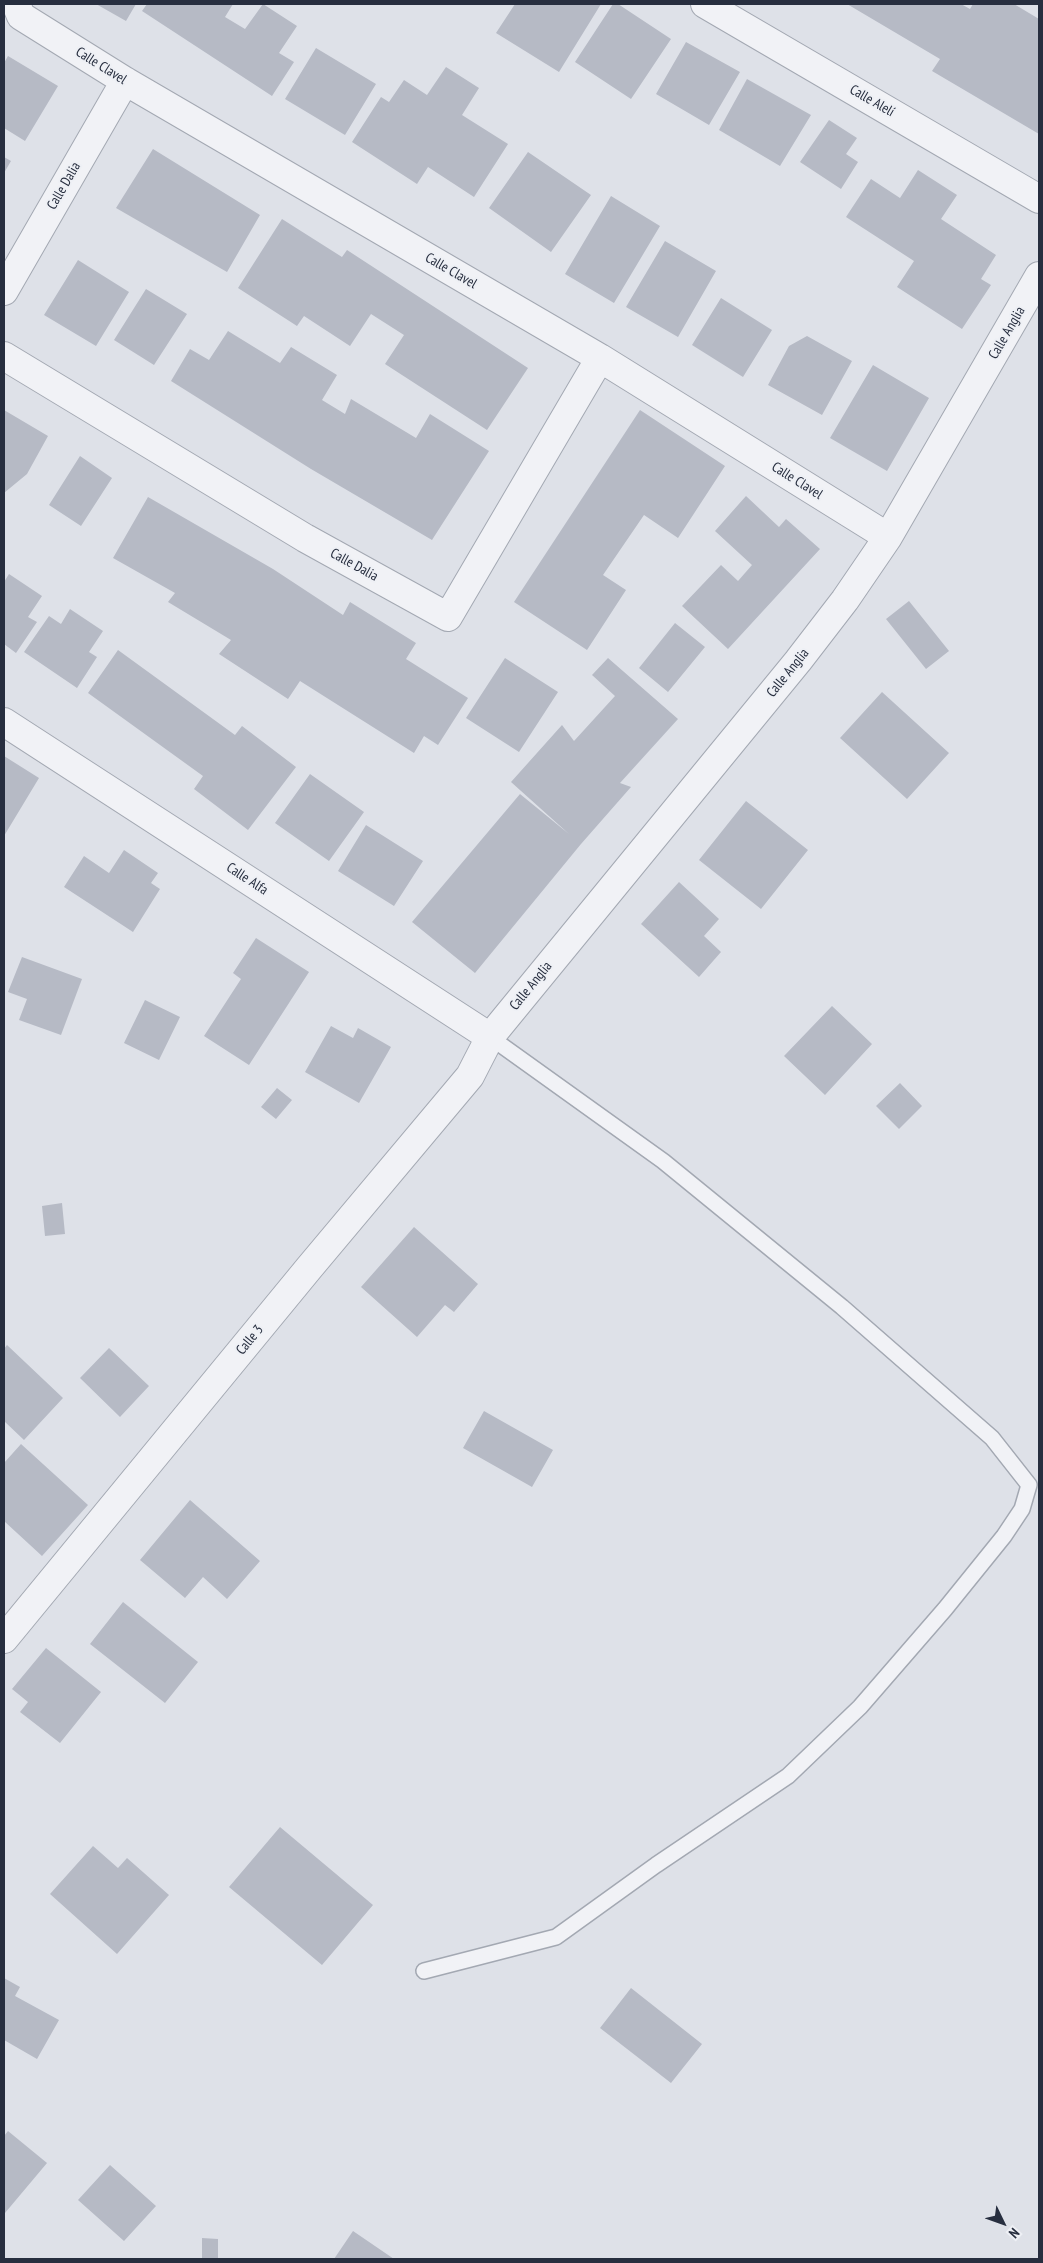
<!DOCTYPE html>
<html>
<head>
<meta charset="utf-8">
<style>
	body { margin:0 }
	#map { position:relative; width:1043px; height:2263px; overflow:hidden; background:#dee1e8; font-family:"PT Sans Narrow",sans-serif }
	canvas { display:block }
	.frame { position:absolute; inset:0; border:5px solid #272e3f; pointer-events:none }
	.north { position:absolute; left:978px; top:2198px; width:50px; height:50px; -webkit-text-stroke:4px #eef0f5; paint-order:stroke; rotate:132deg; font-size:14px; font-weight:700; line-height:20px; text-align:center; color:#272e3f }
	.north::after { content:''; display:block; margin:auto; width:18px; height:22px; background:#272e3f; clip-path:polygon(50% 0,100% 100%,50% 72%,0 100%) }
</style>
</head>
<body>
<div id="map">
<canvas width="1043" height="2263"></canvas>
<div class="frame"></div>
<div class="north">N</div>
</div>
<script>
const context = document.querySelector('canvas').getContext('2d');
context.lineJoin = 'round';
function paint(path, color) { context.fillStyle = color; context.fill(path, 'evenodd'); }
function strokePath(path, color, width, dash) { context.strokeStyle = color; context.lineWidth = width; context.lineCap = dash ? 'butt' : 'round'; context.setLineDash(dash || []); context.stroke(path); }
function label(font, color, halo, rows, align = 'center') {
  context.font = font + ' "PT Sans Narrow",sans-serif'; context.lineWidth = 4; context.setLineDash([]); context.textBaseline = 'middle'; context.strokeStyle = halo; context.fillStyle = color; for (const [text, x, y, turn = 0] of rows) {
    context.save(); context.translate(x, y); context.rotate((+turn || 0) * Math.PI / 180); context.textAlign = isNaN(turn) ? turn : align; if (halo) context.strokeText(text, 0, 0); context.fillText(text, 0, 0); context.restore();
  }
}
paint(new Path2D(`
	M 96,4 L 136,4 L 126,21 Z
	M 147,4 L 233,4 L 225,17 L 245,29 L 263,4 L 297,26 L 279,53 L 294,62 L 272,96 L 142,11 Z
	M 515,4 L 601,4 L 559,72 L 496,33 Z
	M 613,4 L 618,4 L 671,39 L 631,99 L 575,62 Z
	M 847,4 L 961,4 L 970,9 L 973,4 L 1014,4 L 1039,19 L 1039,134 L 932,71 L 940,59 Z
	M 686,42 L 740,72 L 709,125 L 656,94 Z
	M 316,48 L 376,84 L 345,135 L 285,99 Z
	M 8,56 L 58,86 L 25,141 L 4,128 L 4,63 Z
	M 446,67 L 479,88 L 462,115 L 508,144 L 474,197 L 428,167 L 417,184 L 352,142 L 381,97 L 389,102 L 404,80 L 427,95 Z
	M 747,79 L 811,115 L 780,166 L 719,130 Z
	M 829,120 L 857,138 L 846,154 L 858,162 L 841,189 L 800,162 Z
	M 153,149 L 260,215 L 227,272 L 116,208 Z
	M 528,152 L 591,195 L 551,252 L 489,208 Z
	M 4,157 L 11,161 L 4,173 Z
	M 918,170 L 957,195 L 941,219 L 996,255 L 981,279 L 991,285 L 962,329 L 897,287 L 914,261 L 846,217 L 871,179 L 900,198 Z
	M 611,196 L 660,226 L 614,303 L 565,274 Z
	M 282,219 L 342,257 L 347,250 L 528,368 L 487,430 L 385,364 L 404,335 L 371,314 L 350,346 L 304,316 L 297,326 L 238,288 Z
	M 665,241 L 716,271 L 678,337 L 626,307 Z
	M 78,260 L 129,292 L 96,346 L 44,315 Z
	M 146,289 L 187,314 L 154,365 L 114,340 Z
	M 721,298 L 772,330 L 743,377 L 692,345 Z
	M 228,331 L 280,363 L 291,347 L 337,375 L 322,400 L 345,414 L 351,399 L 416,438 L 430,414 L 489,451 L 432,540 L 311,469 L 171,381 L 190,349 L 209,360 Z
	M 807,336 L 852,361 L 822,415 L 768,385 L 789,346 Z
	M 873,365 L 929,398 L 887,471 L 830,438 Z
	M 4,410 L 48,436 L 27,474 L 4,493 Z
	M 640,410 L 725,466 L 678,538 L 644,515 L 603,575 L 626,590 L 587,650 L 514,602 Z
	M 80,456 L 112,478 L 81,526 L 49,505 Z
	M 746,496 L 779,527 L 786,519 L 820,549 L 728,649 L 682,606 L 721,565 L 738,581 L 752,565 L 715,531 Z
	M 148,497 L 273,569 L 343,615 L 350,602 L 416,643 L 406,659 L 468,698 L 438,745 L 424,736 L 414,753 L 300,681 L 288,699 L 219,654 L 231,640 L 168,602 L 175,593 L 113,558 Z
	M 9,574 L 42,596 L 28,617 L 37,622 L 16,653 L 4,644 L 4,582 Z
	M 909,601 L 949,651 L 926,669 L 886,619 Z
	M 70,609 L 103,631 L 89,652 L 97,657 L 77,688 L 24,652 L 49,616 L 61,624 Z
	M 675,623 L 705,647 L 668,692 L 639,668 Z
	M 118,650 L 235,735 L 242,726 L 296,767 L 248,830 L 194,789 L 203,776 L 88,693 Z
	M 505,658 L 558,692 L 519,752 L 466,718 Z
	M 608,658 L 678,719 L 620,783 L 631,787 L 581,844 L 475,973 L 412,922 L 520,794 L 569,834 L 511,782 L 562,725 L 574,741 L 615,696 L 592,675 Z
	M 882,692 L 949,753 L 907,799 L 840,738 Z
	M 4,756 L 39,778 L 4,836 Z
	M 310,774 L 364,812 L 329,861 L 275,823 Z
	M 746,801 L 808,850 L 761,909 L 699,860 Z
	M 366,825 L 423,861 L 394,906 L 338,871 Z
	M 124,850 L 158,873 L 151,883 L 160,889 L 133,932 L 64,887 L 84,856 L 109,873 Z
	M 679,882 L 719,919 L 704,936 L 721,952 L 699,977 L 641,924 Z
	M 256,938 L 309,972 L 249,1065 L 204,1036 L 241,979 L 233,973 Z
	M 22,957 L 82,979 L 61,1035 L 19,1020 L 27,999 L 8,992 Z
	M 145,1000 L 180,1017 L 159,1060 L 124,1043 Z
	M 832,1006 L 872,1044 L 825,1095 L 784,1056 Z
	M 331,1026 L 353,1038 L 358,1028 L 391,1047 L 359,1103 L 305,1072 Z
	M 900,1083 L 922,1106 L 899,1129 L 876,1106 Z
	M 277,1088 L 292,1100 L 276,1119 L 261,1107 Z
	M 62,1203 L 65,1234 L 45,1236 L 42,1206 Z
	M 414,1227 L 478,1284 L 454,1312 L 445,1305 L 417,1337 L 361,1287 Z
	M 7,1345 L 63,1398 L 24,1440 L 4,1421 L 4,1349 Z
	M 109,1348 L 149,1386 L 120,1417 L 80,1378 Z
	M 484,1411 L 553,1450 L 532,1487 L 463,1448 Z
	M 21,1444 L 88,1505 L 42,1556 L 4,1521 L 4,1463 Z
	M 190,1500 L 260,1561 L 227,1599 L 203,1577 L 185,1598 L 140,1560 Z
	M 123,1602 L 198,1662 L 165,1703 L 90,1644 Z
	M 46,1648 L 101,1692 L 60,1743 L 20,1712 L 28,1702 L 12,1689 Z
	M 280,1827 L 373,1905 L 322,1965 L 229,1887 Z
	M 93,1846 L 118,1868 L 127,1858 L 169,1895 L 117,1954 L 50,1894 Z
	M 4,1978 L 20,1987 L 15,1996 L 59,2020 L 37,2059 L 4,2040 Z
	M 631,1988 L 702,2044 L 671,2083 L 600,2028 Z
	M 8,2131 L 47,2163 L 5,2213 L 4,2136 Z
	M 110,2165 L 156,2206 L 124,2241 L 78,2200 Z
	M 353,2231 L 394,2259 L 334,2259 Z
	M 202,2238 L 218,2239 L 218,2259 L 202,2259 Z`), '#b6bac5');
const service = new Path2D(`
	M 424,1971 L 556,1937 L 656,1865 L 788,1776 L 860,1707 L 945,1609 L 1004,1536 L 1022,1509 L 1029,1485 L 992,1438 L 842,1307 L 663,1161 L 490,1037`);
const minor = new Path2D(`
	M 16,4 L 21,16 L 125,81 L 600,358 L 888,537
	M 705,4 L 1039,199
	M 4,291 L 125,81
	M 4,356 L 305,538 L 448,617 L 600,358
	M 4,722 L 490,1037
	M 4,1639 L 309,1268 L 470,1076 L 490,1037 L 798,661 L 845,600 L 888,537 L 1039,276`);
strokePath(service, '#a3a8b2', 18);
strokePath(minor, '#a3a8b2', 30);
strokePath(service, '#f1f2f6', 15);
strokePath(minor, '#f1f2f6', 28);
label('14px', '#272e3f', '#eef0f5', [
	["Calle Clavel",101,66,32],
	["Calle Alelí",872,101,30],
	["Calle Dalia",64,186,-60],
	["Calle Clavel",451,271,30],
	["Calle Anglia",1007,333,-60],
	["Calle Clavel",797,481,32],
	["Calle Dalia",354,565,29],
	["Calle Anglia",788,673,-51],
	["Calle Alfa",247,879,33],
	["Calle Anglia",531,986,-51],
	["Calle 3",250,1340,-51]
]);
</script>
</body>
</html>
